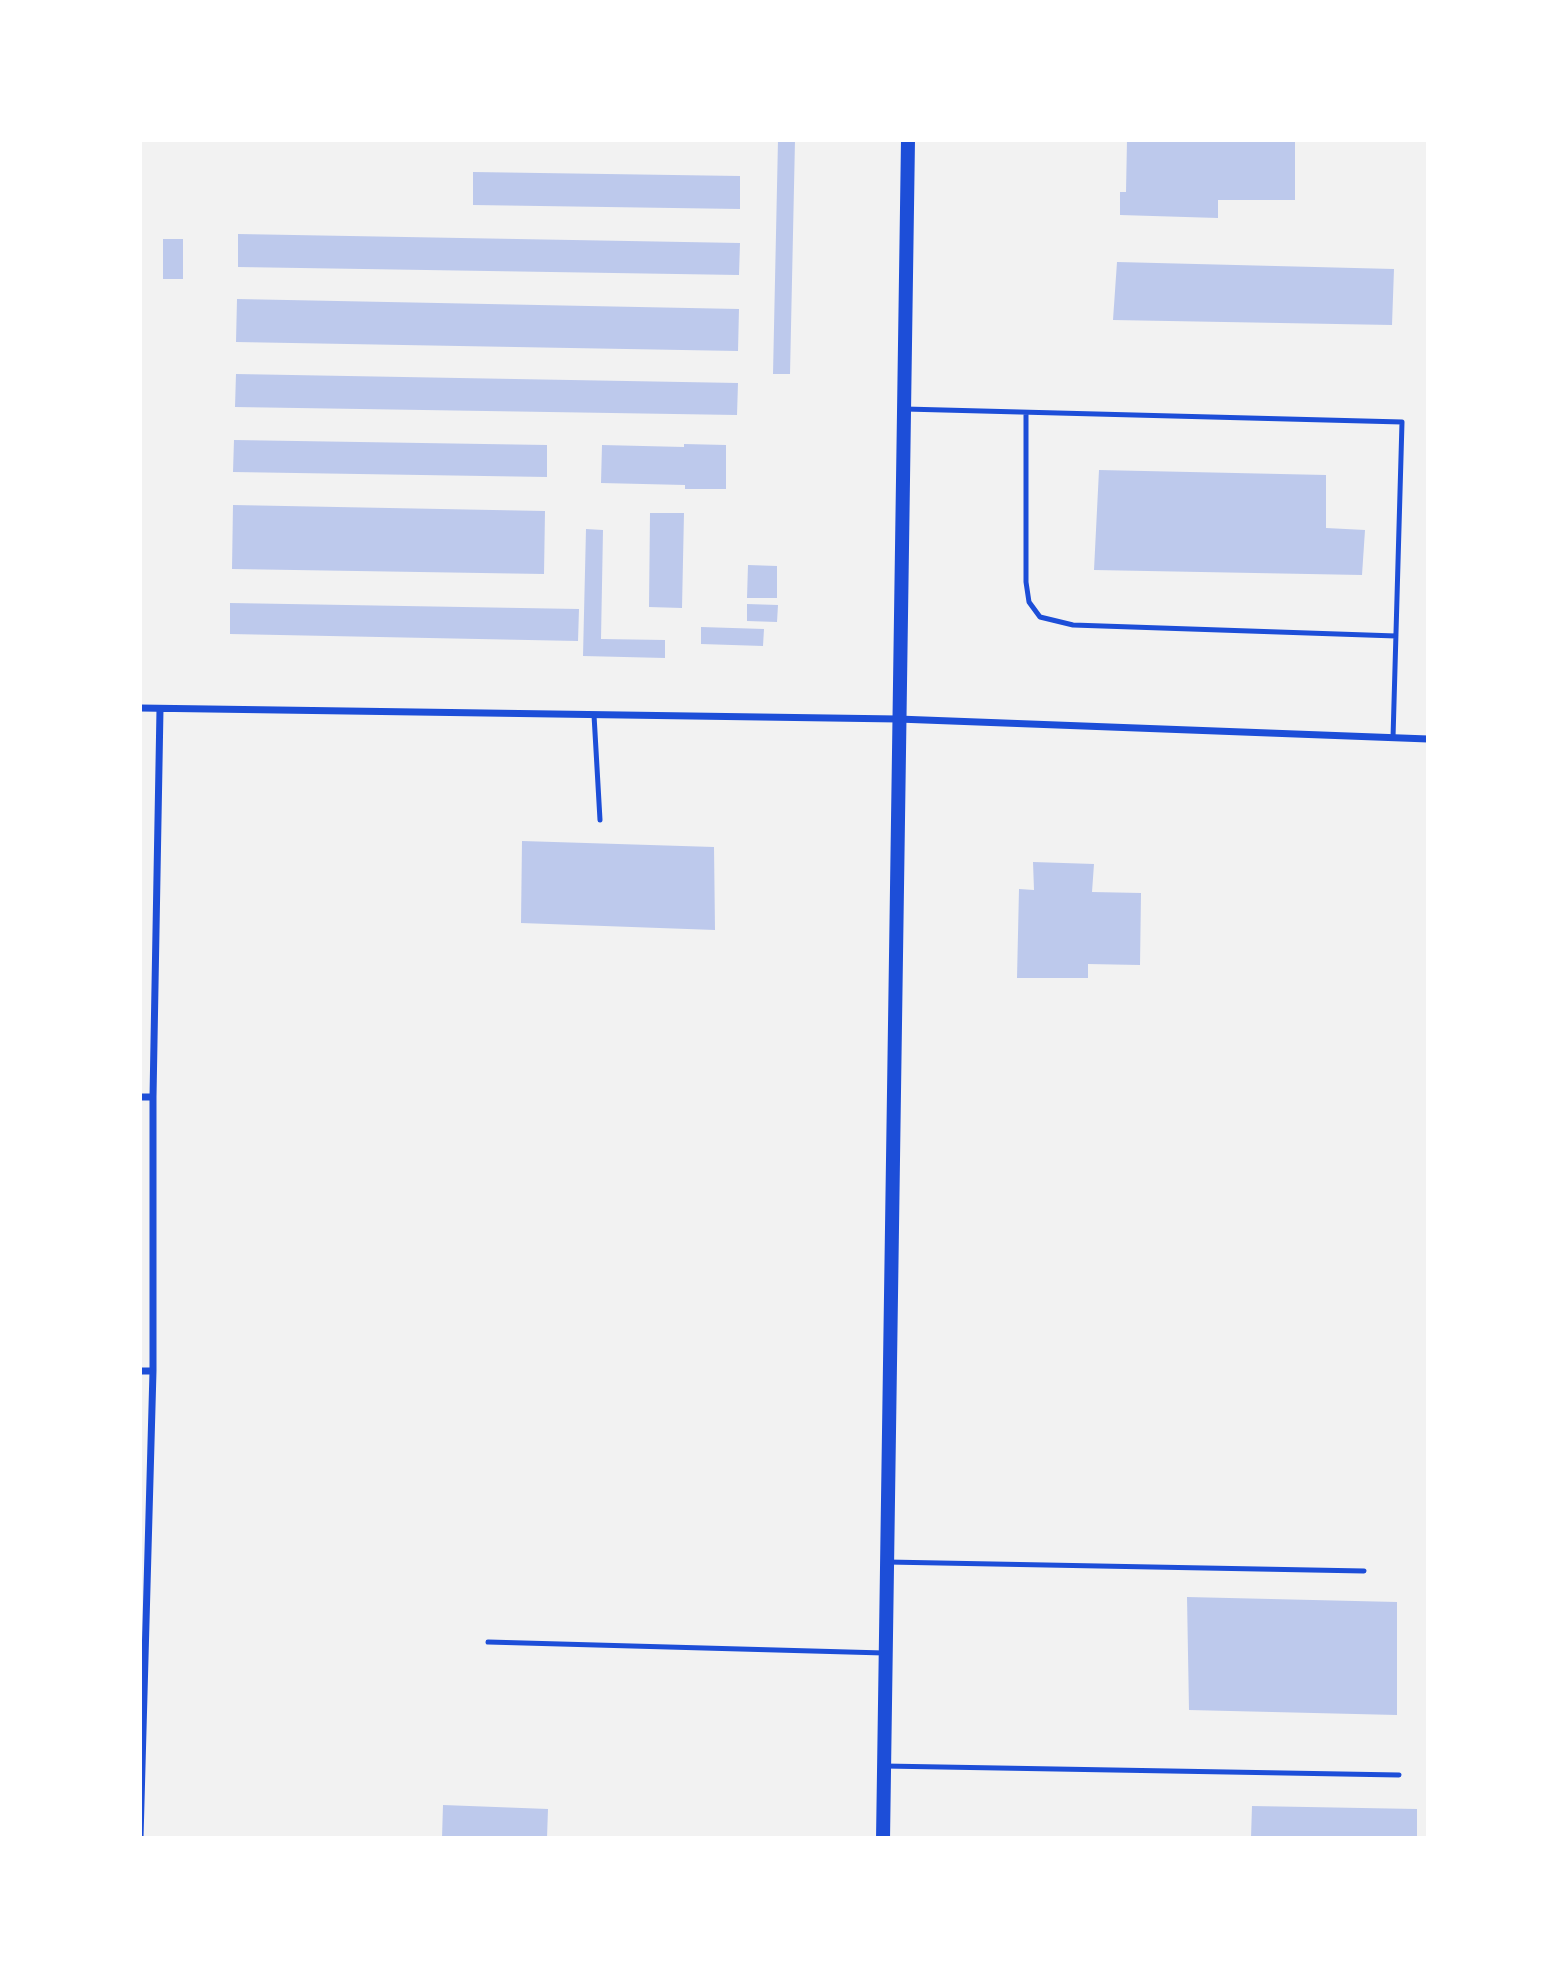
<!DOCTYPE html>
<html>
<head>
<meta charset="utf-8">
<style>
	body { margin:0 }
	#map { position:relative; width:1568px; height:1978px; overflow:hidden; background:#f2f2f2; font-family:"Titillium Web",sans-serif }
	canvas { display:block }
	.frame { position:absolute; inset:0; border:142px solid #fff; pointer-events:none }
</style>
</head>
<body>
<div id="map">
<canvas width="1568" height="1978"></canvas>
<div class="frame"></div>
</div>
<script>
const context = document.querySelector('canvas').getContext('2d');
context.lineJoin = 'round';
function paint(path, color) { context.fillStyle = color; context.fill(path, 'evenodd'); }
function strokePath(path, color, width, dash) { context.strokeStyle = color; context.lineWidth = width; context.lineCap = dash ? 'butt' : 'round'; context.setLineDash(dash || []); context.stroke(path); }
paint(new Path2D(`
	M 778,140 L 795,140 L 790,374 L 773,374 Z
	M 1127,140 L 1295,140 L 1295,200 L 1218,200 L 1218,218 L 1120,215 L 1120,192 L 1126,192 Z
	M 473,172 L 740,176 L 740,209 L 473,205 Z
	M 238,234 L 740,243 L 739,275 L 238,267 Z
	M 163,239 L 183,239 L 183,279 L 163,279 Z
	M 1117,262 L 1394,269 L 1392,325 L 1113,320 Z
	M 237,299 L 739,309 L 738,351 L 236,342 Z
	M 236,374 L 738,383 L 737,415 L 235,407 Z
	M 234,440 L 547,445 L 547,477 L 233,472 Z
	M 684,444 L 726,445 L 726,489 L 685,489 L 685,485 L 601,483 L 602,445 L 684,447 Z
	M 1099,470 L 1326,475 L 1326,528 L 1365,530 L 1362,575 L 1094,570 Z
	M 233,505 L 545,511 L 544,574 L 232,569 Z
	M 650,513 L 684,513 L 682,608 L 649,607 Z
	M 586,529 L 603,530 L 601,639 L 665,640 L 665,658 L 583,656 Z
	M 748,565 L 777,566 L 777,598 L 747,598 Z
	M 230,603 L 579,609 L 578,641 L 230,634 Z
	M 747,604 L 778,605 L 777,622 L 747,621 Z
	M 701,627 L 764,629 L 763,646 L 701,644 Z
	M 522,841 L 714,847 L 715,930 L 521,923 Z
	M 1033,862 L 1094,864 L 1092,892 L 1141,893 L 1140,965 L 1088,964 L 1088,978 L 1017,978 L 1019,889 L 1034,890 Z
	M 1187,1597 L 1397,1602 L 1397,1715 L 1189,1710 Z
	M 443,1805 L 548,1809 L 547,1838 L 442,1838 Z
	M 1252,1806 L 1417,1809 L 1417,1838 L 1251,1838 Z`), '#bdc9ec');
strokePath(new Path2D(`
	M 905,409 L 1402,422 L 1393,738
	M 1026,413 L 1026,582 L 1029,602 L 1040,617 L 1073,625 L 1396,636
	M 594,715 L 600,820
	M 887,1562 L 1364,1571
	M 488,1642 L 884,1653
	M 884,1766 L 1399,1775`), '#1d4ed8', 5);
strokePath(new Path2D(`
	M 140,708 L 898,719 L 1428,739
	M 140,1097 L 153,1097
	M 140,1371 L 153,1371
	M 140,1838 L 153,1371 L 153,1097 L 160,709`), '#1d4ed8', 7);
strokePath(new Path2D(`
	M 883,1838 L 908,140`), '#1d4ed8', 14);
</script>
</body>
</html>
